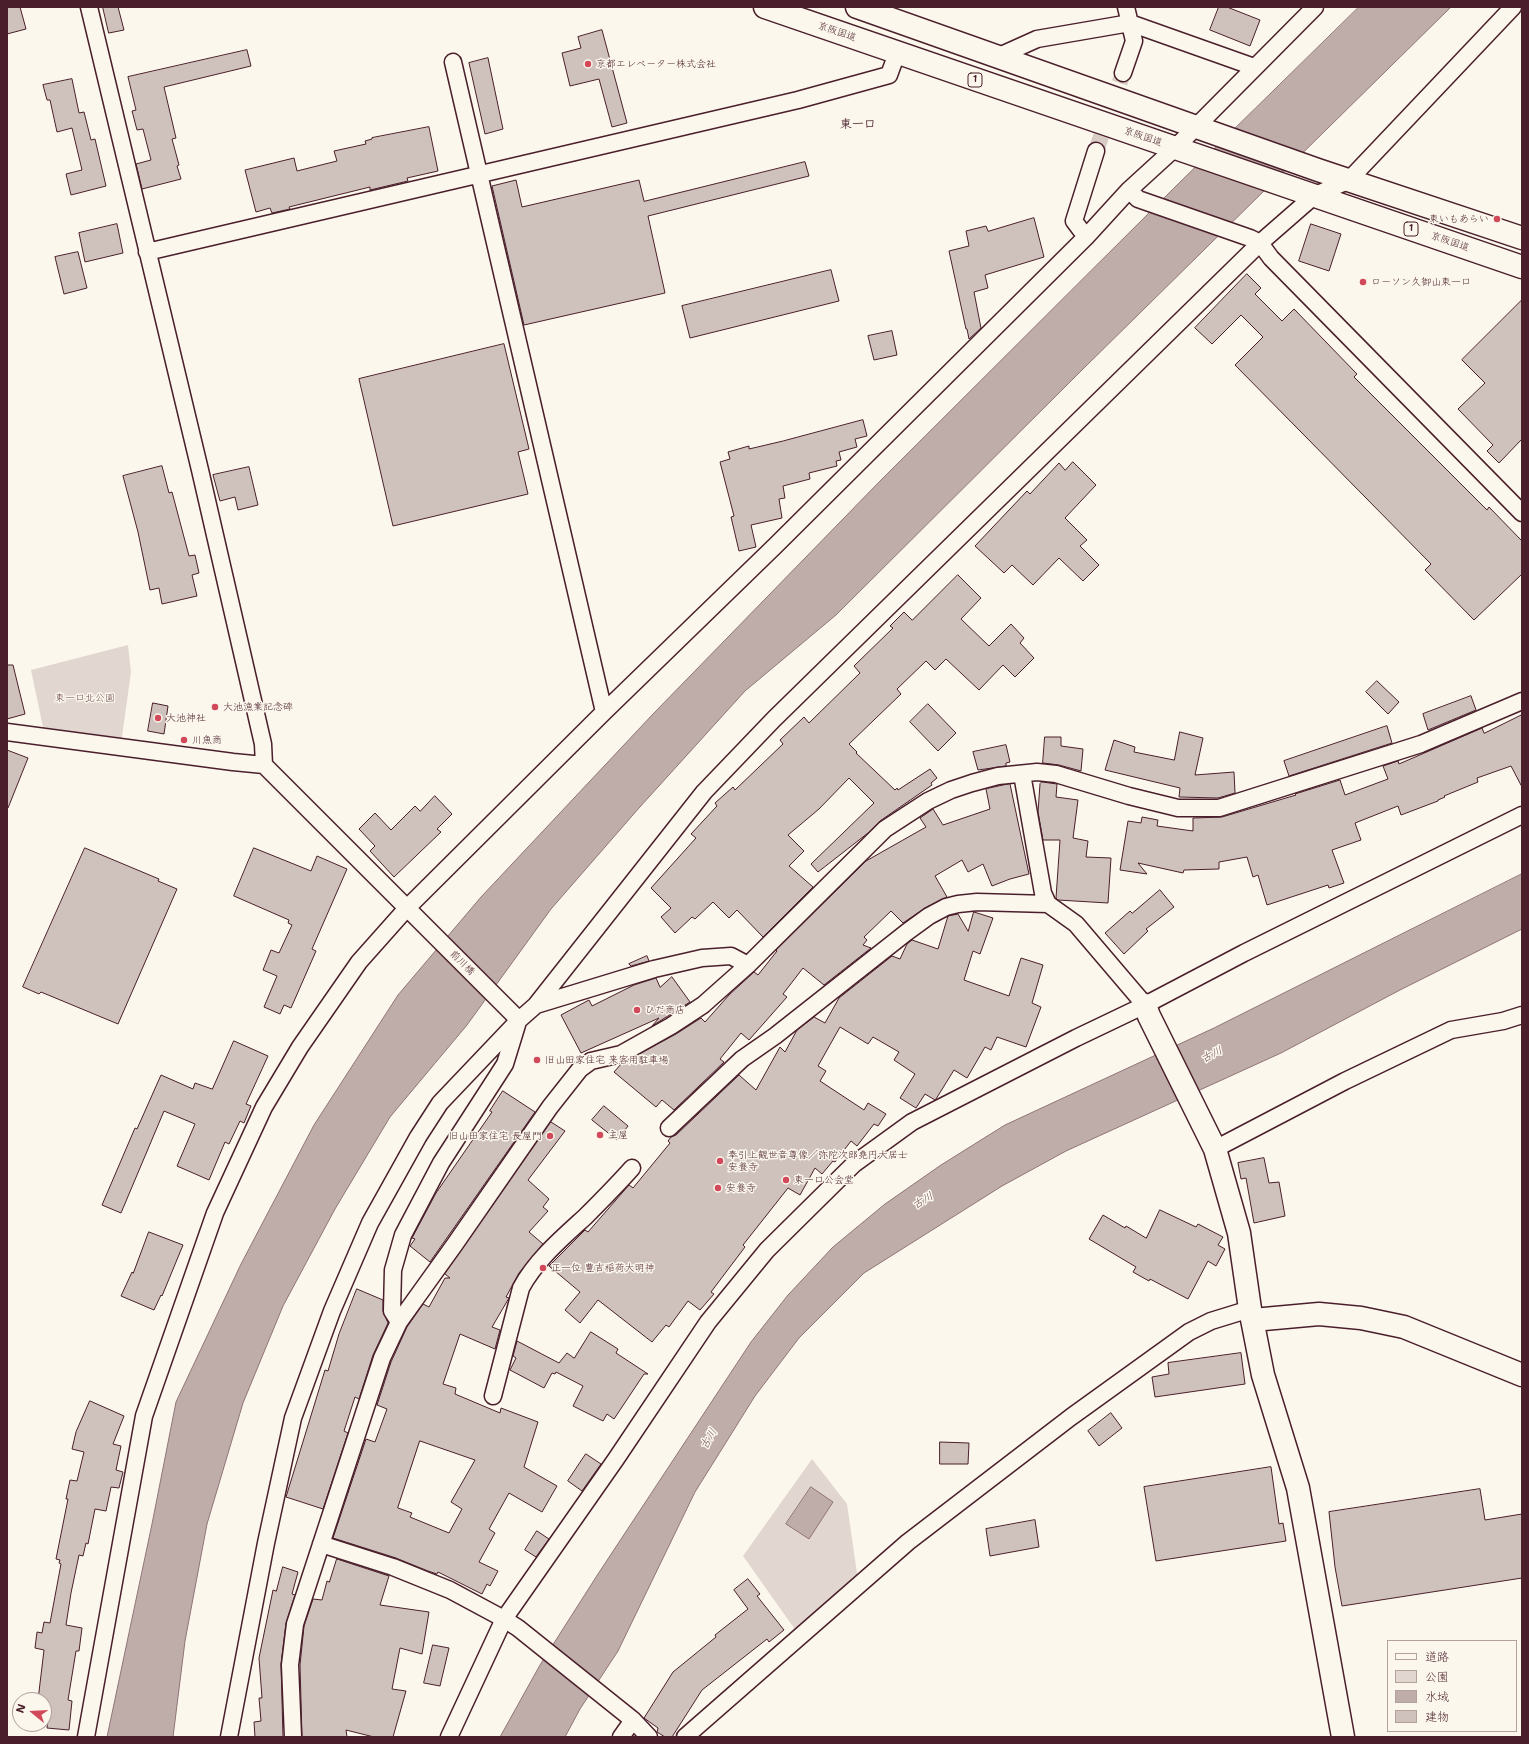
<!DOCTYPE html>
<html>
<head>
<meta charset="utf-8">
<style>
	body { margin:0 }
	#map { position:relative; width:1529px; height:1744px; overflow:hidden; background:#fbf7ec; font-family:"Shantell Sans","Klee One",sans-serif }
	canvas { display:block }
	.frame { position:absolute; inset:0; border:8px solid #4a1f2b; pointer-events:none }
	.legend { position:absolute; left:1387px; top:1640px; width:130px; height:92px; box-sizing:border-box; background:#fbf7ec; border:1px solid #b4a19f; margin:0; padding:5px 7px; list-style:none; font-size:12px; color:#4a1f2b }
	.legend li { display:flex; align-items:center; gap:8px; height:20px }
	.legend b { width:20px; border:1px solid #b4a19f }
	.north { position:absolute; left:12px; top:1692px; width:40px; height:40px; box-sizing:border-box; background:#fbf7ec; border:1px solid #b4a19f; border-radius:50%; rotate:288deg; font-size:11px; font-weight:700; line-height:16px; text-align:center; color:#4a1f2b }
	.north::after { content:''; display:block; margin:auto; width:14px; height:18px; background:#d1495b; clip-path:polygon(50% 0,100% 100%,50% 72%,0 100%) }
</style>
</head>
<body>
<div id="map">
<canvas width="1529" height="1744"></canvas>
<div class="frame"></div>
<ul class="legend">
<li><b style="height:5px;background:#fbf7ec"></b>道路</li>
<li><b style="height:11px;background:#e2d7d0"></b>公園</li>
<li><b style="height:11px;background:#bfadaa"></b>水域</li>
<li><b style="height:11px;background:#cfc2bc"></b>建物</li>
</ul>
<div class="north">N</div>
</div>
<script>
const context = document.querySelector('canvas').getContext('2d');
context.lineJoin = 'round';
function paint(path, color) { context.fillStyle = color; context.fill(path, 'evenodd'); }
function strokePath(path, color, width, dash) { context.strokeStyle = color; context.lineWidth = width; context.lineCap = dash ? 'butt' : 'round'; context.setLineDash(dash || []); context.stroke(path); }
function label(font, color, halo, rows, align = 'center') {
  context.font = font + ' "Shantell Sans","Klee One",sans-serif'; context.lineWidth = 3; context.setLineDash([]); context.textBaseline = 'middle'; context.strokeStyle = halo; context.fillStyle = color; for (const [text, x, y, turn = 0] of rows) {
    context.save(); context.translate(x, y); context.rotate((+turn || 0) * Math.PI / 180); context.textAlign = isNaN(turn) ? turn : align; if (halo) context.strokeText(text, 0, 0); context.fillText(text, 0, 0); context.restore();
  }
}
paint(new Path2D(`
	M 128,645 L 131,672 L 121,744 L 44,732 L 31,670 Z
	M 812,1459 L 847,1504 L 858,1580 L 793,1638 L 794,1628 L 743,1556 Z`), '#e2d7d0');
const water = new Path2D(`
	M 1359,7 L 1451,7 L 1083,369 L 836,615 L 745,691 L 639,808 L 551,909 L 467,1025 L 390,1117 L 335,1209 L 283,1306 L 243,1403 L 207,1524 L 185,1641 L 173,1737 L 107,1737 L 152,1524 L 176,1402 L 241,1264 L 314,1125 L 398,995 L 481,897 L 653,714 L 881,480 L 1173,189 Z
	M 1522,874 L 1522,929 L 1400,990 L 1281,1053 L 1066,1151 L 1002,1186 L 864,1273 L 799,1338 L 755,1396 L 695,1492 L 618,1651 L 580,1709 L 565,1737 L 500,1737 L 540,1665 L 598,1574 L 751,1342 L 788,1295 L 833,1247 L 885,1204 L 941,1165 L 1005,1125 L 1214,1028 Z
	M 811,1487 L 833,1502 L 809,1539 L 786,1524 Z`);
paint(water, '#bfadaa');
strokePath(water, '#907477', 1);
const building = new Path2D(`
	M 7,7 L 20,7 L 26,29 L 7,34 Z
	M 103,7 L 118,7 L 124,30 L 109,33 Z
	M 1219,7 L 1227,7 L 1260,20 L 1250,46 L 1210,30 Z
	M 602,30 L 627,123 L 612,127 L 599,79 L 570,86 L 562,53 L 581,48 L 578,37 Z
	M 247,50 L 251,66 L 164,87 L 176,138 L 172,139 L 179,165 L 177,166 L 181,179 L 142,189 L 136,164 L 151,160 L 143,129 L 137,130 L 132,111 L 136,110 L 128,77 Z
	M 488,58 L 503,129 L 485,134 L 469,63 Z
	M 72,79 L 79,113 L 84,112 L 91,140 L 95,139 L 106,186 L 71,195 L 66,174 L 82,170 L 72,128 L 57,132 L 50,100 L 47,100 L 43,85 Z
	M 429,127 L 438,171 L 407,178 L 408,181 L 370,190 L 370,187 L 289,207 L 290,209 L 272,213 L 270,208 L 256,212 L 245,170 L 294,158 L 297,171 L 337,161 L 334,151 L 366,144 L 365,141 L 372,139 L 372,138 Z
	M 805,162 L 809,176 L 648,216 L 665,293 L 524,325 L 492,186 L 516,180 L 522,207 L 639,180 L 644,201 Z
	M 1034,218 L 1044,257 L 985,275 L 988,288 L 974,292 L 981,328 L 969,339 L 967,329 L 966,329 L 949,251 L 969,246 L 966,231 L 986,226 L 988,231 Z
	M 117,224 L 123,253 L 85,262 L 79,233 Z
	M 1311,224 L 1341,234 L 1329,271 L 1299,261 Z
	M 78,252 L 87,288 L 64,294 L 55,257 Z
	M 831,270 L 839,301 L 690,338 L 682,306 Z
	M 1247,274 L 1261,288 L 1255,294 L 1282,321 L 1294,309 L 1357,374 L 1354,377 L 1487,510 L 1489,507 L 1522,541 L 1522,574 L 1474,620 L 1425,570 L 1431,564 L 1235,365 L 1263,337 L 1241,315 L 1212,344 L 1195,328 Z
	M 1522,300 L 1522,439 L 1499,463 L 1487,451 L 1493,445 L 1458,409 L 1485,383 L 1462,360 Z
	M 892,331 L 897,355 L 874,360 L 868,336 Z
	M 504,344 L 529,449 L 518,452 L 528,494 L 393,526 L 359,379 Z
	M 863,420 L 867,436 L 855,439 L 857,447 L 839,452 L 841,460 L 836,461 L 837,466 L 809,473 L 810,479 L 783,486 L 785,498 L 779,499 L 782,518 L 751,525 L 756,547 L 739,551 L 731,517 L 734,516 L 720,462 L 730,459 L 728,452 L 749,446 L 749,449 L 783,441 Z
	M 1073,462 L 1096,485 L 1065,518 L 1087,540 L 1080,546 L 1099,565 L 1083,581 L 1059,558 L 1033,585 L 1012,565 L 1004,573 L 975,546 L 1027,491 L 1030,494 L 1059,463 L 1065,470 Z
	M 162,466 L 169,493 L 172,492 L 189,556 L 195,555 L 199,573 L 192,575 L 197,596 L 162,604 L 159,588 L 150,590 L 138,532 L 123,476 Z
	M 249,467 L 258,505 L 238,510 L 235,497 L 220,501 L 213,475 Z
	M 958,575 L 981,598 L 961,619 L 989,646 L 1011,624 L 1024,638 L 1020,643 L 1034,658 L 1015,677 L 1003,665 L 979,690 L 946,659 L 935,670 L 926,661 L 897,689 L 901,694 L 849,744 L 857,752 L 856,753 L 895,790 L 897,788 L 898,790 L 930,769 L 937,778 L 931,783 L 932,785 L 880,821 L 868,833 L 818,872 L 811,864 L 874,803 L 849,778 L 819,809 L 788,835 L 804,851 L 789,866 L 813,887 L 763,937 L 737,910 L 729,918 L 713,902 L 695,919 L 692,917 L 675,933 L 661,917 L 671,908 L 651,888 L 696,838 L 691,834 L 717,806 L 715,803 L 733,787 L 735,790 L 783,744 L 780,740 L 804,717 L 809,723 L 860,673 L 854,666 L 893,628 L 890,626 L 904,612 L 912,620 Z
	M 7,665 L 13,665 L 25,714 L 7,719 Z
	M 1377,681 L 1399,702 L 1388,714 L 1366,692 Z
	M 1471,696 L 1476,710 L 1428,730 L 1423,714 Z
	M 153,703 L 168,706 L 164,734 L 148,731 Z
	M 928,704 L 956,733 L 938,751 L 910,722 Z
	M 1522,715 L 1522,787 L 1511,766 L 1477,778 L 1478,782 L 1444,796 L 1445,797 L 1438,800 L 1438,801 L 1401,815 L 1398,806 L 1355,823 L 1361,840 L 1332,850 L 1344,883 L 1329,888 L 1328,885 L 1267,905 L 1258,875 L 1253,877 L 1247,857 L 1219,862 L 1219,869 L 1184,870 L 1183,873 L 1138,863 L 1147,874 L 1120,870 L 1128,821 L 1141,823 L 1142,817 L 1158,820 L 1157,826 L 1193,831 L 1193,818 L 1222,817 L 1296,795 L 1295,794 L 1340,780 L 1345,795 L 1388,779 L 1383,766 L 1398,761 L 1399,764 L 1482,728 L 1484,733 Z
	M 1387,726 L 1392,743 L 1289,776 L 1284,761 Z
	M 1180,732 L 1203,738 L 1195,775 L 1234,772 L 1235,793 L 1218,798 L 1179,797 L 1180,788 L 1105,770 L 1114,740 L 1135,747 L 1134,752 L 1174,760 Z
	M 1045,737 L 1061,737 L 1061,746 L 1083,749 L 1081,771 L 1059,765 L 1043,763 Z
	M 1006,745 L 1010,762 L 1006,763 L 1006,766 L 978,770 L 973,752 Z
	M 7,750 L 28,758 L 8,808 L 7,808 Z
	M 1042,782 L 1057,784 L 1056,797 L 1078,800 L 1073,838 L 1088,841 L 1086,857 L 1111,858 L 1108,903 L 1058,900 L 1056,898 L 1060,840 L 1043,840 L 1038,812 L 1040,784 Z
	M 1010,784 L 1029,874 L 1010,879 L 992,886 L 983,864 L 968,872 L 962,860 L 935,876 L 947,897 L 925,908 L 903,923 L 891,911 L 864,937 L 867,940 L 863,945 L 871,948 L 824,985 L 803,968 L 783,994 L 787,997 L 749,1040 L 741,1033 L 720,1059 L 724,1062 L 674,1110 L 662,1100 L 656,1107 L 614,1072 L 621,1064 L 676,1034 L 701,1018 L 705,1022 L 729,995 L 754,972 L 758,975 L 777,951 L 776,950 L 866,861 L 926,827 L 920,818 L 933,809 L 943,825 L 990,809 L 986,789 Z
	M 435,796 L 452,814 L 437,829 L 441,832 L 394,877 L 370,851 L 375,846 L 359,829 L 375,813 L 391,830 L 415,806 L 420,811 Z
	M 85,848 L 159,879 L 158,881 L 177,889 L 118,1024 L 41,992 L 39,994 L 23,987 Z
	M 254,848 L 311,871 L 317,856 L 347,869 L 312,949 L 316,951 L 291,1008 L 284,1005 L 280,1014 L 264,1007 L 277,976 L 263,970 L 271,950 L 279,953 L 292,925 L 288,923 L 289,920 L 234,896 Z
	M 1160,890 L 1174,907 L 1146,929 L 1148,931 L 1124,954 L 1105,933 L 1130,911 L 1132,913 Z
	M 974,912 L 993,918 L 980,954 L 973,951 L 964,980 L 1009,996 L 1021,958 L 1043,965 L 1032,1003 L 1041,1007 L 1026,1047 L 997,1037 L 991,1050 L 985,1047 L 967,1078 L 954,1070 L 936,1099 L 935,1100 L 925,1094 L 916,1108 L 900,1098 L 915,1074 L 894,1060 L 899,1052 L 873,1037 L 868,1044 L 840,1027 L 818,1066 L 826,1071 L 820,1081 L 864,1110 L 868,1103 L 886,1114 L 878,1126 L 874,1124 L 857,1146 L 851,1141 L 835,1162 L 833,1161 L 822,1174 L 815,1168 L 800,1195 L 788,1188 L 743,1245 L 745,1247 L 711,1292 L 714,1294 L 700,1310 L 688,1301 L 669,1327 L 666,1325 L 652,1342 L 598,1300 L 580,1323 L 565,1310 L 580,1292 L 549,1266 L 585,1230 L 588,1232 L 629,1185 L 633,1188 L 670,1143 L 668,1141 L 671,1137 L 676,1135 L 739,1075 L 756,1090 L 780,1047 L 785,1052 L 797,1030 L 814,1017 L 825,1023 L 839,998 L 892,956 L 900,959 L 907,944 L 912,940 L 938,949 L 948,916 L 958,914 L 968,931 Z
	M 647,956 L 649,961 L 631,966 L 629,964 Z
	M 672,977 L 690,1002 L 652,1026 L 659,1018 L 581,1053 L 561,1015 L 589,1000 L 592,1006 L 634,985 L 656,978 L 660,987 Z
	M 234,1041 L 268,1056 L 246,1104 L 251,1106 L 244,1123 L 240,1121 L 229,1144 L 225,1142 L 209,1180 L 177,1166 L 195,1124 L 164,1111 L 121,1213 L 102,1205 L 135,1128 L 137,1129 L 161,1075 L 193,1089 L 195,1083 L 212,1089 Z
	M 503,1091 L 535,1112 L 430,1262 L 410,1246 L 415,1239 L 412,1238 L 436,1193 L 492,1112 L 490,1111 Z
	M 604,1106 L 628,1126 L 617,1140 L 592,1120 Z
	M 551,1122 L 565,1131 L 528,1180 L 549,1199 L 543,1207 L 548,1211 L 529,1232 L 543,1244 L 519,1273 L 506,1297 L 509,1298 L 492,1327 L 500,1330 L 495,1349 L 460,1334 L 443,1384 L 456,1388 L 455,1394 L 500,1413 L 501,1408 L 538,1422 L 524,1467 L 557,1486 L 542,1512 L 509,1493 L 489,1529 L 495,1533 L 479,1562 L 498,1571 L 490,1586 L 487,1584 L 482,1594 L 438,1572 L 437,1574 L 428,1571 L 396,1558 L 333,1538 L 366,1439 L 375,1442 L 387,1409 L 377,1405 L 391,1362 L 407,1327 L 423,1304 L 429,1307 L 445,1278 L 450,1278 L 445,1274 ZM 420,1441 L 475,1460 L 451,1502 L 462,1509 L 449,1533 L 410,1517 L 412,1513 L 398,1508 Z
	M 1264,1158 L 1269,1183 L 1279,1182 L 1285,1216 L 1254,1223 L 1246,1178 L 1241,1179 L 1238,1163 Z
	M 1160,1210 L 1196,1227 L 1198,1224 L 1223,1237 L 1218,1245 L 1225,1249 L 1216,1266 L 1208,1261 L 1188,1299 L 1150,1279 L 1149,1281 L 1133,1272 L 1136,1267 L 1089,1239 L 1103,1215 L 1125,1228 L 1126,1226 L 1146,1238 Z
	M 149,1232 L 183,1245 L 162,1296 L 161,1295 L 154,1310 L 121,1296 L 132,1272 L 133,1273 Z
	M 357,1289 L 383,1300 L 383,1311 L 388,1323 L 373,1355 L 359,1399 L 355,1397 L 344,1431 L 348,1433 L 323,1509 L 286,1497 L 325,1370 L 328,1371 L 339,1334 Z
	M 591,1332 L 618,1349 L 616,1353 L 648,1374 L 644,1374 L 614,1419 L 607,1414 L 603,1421 L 573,1406 L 583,1386 L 556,1372 L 555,1374 L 552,1373 L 544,1388 L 510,1370 L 516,1358 L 513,1356 L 517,1341 L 559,1363 L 567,1353 L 574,1358 Z
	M 1241,1353 L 1245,1384 L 1155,1397 L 1152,1377 L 1169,1374 L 1168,1363 Z
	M 90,1401 L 124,1416 L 113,1444 L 121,1446 L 116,1470 L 123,1472 L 119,1488 L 111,1487 L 106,1511 L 95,1509 L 88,1544 L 86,1543 L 83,1556 L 79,1555 L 71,1593 L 66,1625 L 82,1628 L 79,1651 L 76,1651 L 68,1700 L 72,1701 L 69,1730 L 47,1728 L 48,1718 L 44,1717 L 44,1700 L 38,1700 L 44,1650 L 35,1648 L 37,1632 L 42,1633 L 44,1622 L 50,1623 L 61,1564 L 59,1563 L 60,1560 L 56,1559 L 68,1499 L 66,1499 L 70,1480 L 77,1481 L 84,1452 L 72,1449 L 76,1432 Z
	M 1111,1413 L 1122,1428 L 1099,1446 L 1088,1431 Z
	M 940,1442 L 969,1443 L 968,1464 L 940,1464 Z
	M 586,1454 L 601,1464 L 582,1491 L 568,1481 Z
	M 1271,1467 L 1279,1524 L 1283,1523 L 1286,1541 L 1156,1561 L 1144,1487 Z
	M 1480,1489 L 1485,1520 L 1522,1514 L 1522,1578 L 1342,1606 L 1335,1567 L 1329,1512 Z
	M 1035,1520 L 1039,1547 L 990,1556 L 986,1529 Z
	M 537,1531 L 549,1539 L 536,1557 L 525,1550 Z
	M 337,1559 L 389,1576 L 380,1605 L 429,1612 L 422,1654 L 400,1648 L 392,1689 L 406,1691 L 393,1737 L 374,1737 L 346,1730 L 347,1737 L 302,1737 L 300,1665 L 304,1626 L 313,1599 L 322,1600 L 327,1581 L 329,1582 Z
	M 283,1567 L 298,1572 L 292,1594 L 295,1595 L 286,1623 L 281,1664 L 283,1737 L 255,1737 L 254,1722 L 261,1721 L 259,1698 L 262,1698 L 259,1658 L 273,1590 L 276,1591 Z
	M 748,1579 L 760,1594 L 757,1596 L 784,1630 L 769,1642 L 767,1639 L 702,1690 L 672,1737 L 665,1737 L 657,1732 L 658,1728 L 644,1718 L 673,1672 L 716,1637 L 715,1635 L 748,1609 L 734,1590 Z
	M 433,1645 L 449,1648 L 440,1686 L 424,1683 Z`);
paint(building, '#cfc2bc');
strokePath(building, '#4a1f2b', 1);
strokePath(new Path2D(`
	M 1096,151 L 1123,73`), '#d8ccc5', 16, [16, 8]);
const street = new Path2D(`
	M 89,7 L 200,470 L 263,744 L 264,765
	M 997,57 L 1037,39 L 1130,23 L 1254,67
	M 453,62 L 604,712
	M 1123,73 L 1134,41 L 1126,7
	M 1129,190 L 1138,199 L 1250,238 L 1260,243 L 1271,258 L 1522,513
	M 1086,237 L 1074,221 L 1096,151
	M 147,252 L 798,100 L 889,75 L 897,53
	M 7,732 L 233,762 L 264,765 L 519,1020
	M 1022,774 L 1043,893 L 1048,904
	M 536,1005 L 654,969 L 702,958 L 731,956 L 748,965
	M 669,1128 L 742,1059 L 775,1036 L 907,932 L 929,916 L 946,907 L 958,904 L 977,902 L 1048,904 L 1076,924 L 1145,1005
	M 1215,1149 L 1345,1081 L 1451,1030 L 1503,1021 L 1522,1015
	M 399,1322 L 392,1311 L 393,1270 L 403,1235 L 441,1163 L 505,1064 L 517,1025
	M 493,1396 L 521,1288 C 536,1260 562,1238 585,1217 C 601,1201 617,1185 632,1168
	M 321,1544 L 393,1567 L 450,1590 L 504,1619 L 518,1628 L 633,1720 L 649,1737
	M 86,1737 L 144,1416 L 215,1213 L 264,1107 L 300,1047 L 359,962 L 407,908 L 604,712 L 775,546 L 1086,237 L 1129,190 L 1175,148 L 1315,7
	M 229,1737 L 266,1543 L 293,1418 L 332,1311 L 370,1223 L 418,1137 L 440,1103 L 519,1020 L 536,1005 L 704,792 L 774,719 L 1260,243 L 1315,195 L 1348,181 L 1513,7
	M 293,1737 L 290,1665 L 295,1624 L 382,1358 L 399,1322 L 455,1244 L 550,1107 L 580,1069 L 591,1061 L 621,1054 L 671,1026 L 703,1005 L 748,965 L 885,829 L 928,801 L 951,790 L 972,783 L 998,776 L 1037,772 L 1056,774 L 1129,796 L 1178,808 L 1219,808 L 1421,744 L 1522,701
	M 449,1737 L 504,1619 L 616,1459 L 708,1322 L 767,1250 L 854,1164 L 912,1122 L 1076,1038 L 1145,1005 L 1244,953 L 1522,815
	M 621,1737 L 633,1720
	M 685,1737 L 908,1542 L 1071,1417 L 1189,1332 L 1211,1321 L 1250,1309`);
const secondary = new Path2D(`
	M 1145,1005 L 1149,1016 L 1215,1149 L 1239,1233 L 1250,1309 L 1263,1375 L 1298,1488 L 1343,1737
	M 1253,1320 L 1319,1314 L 1361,1318 L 1404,1327 L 1522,1375`);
const highway = new Path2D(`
	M 765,7 L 1522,267
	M 857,7 L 1318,170 L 1522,238`);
strokePath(street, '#4a1f2b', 19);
strokePath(secondary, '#4a1f2b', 25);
strokePath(highway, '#4a1f2b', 25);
strokePath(street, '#fbf7ec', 16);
strokePath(secondary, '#fbf7ec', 22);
strokePath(highway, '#fbf7ec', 22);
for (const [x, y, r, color] of [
	[588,64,4,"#d1495b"],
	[1497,219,4,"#d1495b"],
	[1363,282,4,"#d1495b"],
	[215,707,4,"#d1495b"],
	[158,718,4,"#d1495b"],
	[184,740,4,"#d1495b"],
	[637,1010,4,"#d1495b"],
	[537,1060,4,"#d1495b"],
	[600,1135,4,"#d1495b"],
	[550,1136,4,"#d1495b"],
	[720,1161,4,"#d1495b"],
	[786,1180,4,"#d1495b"],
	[718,1188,4,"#d1495b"],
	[543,1268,4,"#d1495b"]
]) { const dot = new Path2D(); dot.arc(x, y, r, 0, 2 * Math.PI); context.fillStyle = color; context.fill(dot); strokePath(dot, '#fbf7ec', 1.5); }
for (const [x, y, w] of [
	[975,80,14],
	[1411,229,14]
]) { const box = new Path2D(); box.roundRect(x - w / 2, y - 7, w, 14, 3); context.fillStyle = '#fbf7ec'; context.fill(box); strokePath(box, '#4a1f2b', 1); }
label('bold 9px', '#4a1f2b', null, [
	["1",975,80],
	["1",1411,229]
]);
label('10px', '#4a1f2b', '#fbf7ec', [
	["京阪国道",837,32,19],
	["京阪国道",1143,137,19],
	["京阪国道",1450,242,19],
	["前川橋",462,963,45]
]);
label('10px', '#4a1f2b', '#fbf7ec', [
	["京都エレベーター株式会社",596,64],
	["東いもあらい",1489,219,"right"],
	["ローソン久御山東一口",1371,282],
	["大池漁業記念碑",223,707],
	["大池神社",166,718],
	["川魚商",192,740],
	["ひだ商店",645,1010],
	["旧山田家住宅 来客用駐車場",545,1060],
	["主屋",608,1135],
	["旧山田家住宅 長屋門",542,1136,"right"],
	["奉引上観世音尊像／弥陀次郎堯円大居士",728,1155],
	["安養寺",728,1167],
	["東一口公会堂",794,1180],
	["安養寺",726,1188],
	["正一位 豊吉稲荷大明神",551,1268]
], 'left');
label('10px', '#704d54', '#fbf7ec', [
	["東一口北公園",85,698]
]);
label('italic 11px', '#6d4a51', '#fbf7ec', [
	["古川",1212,1055,-26],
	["古川",923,1201,-30],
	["古川",709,1439,-60]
]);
label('bold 12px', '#4a1f2b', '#fbf7ec', [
	["東一口",858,125]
]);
</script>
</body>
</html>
